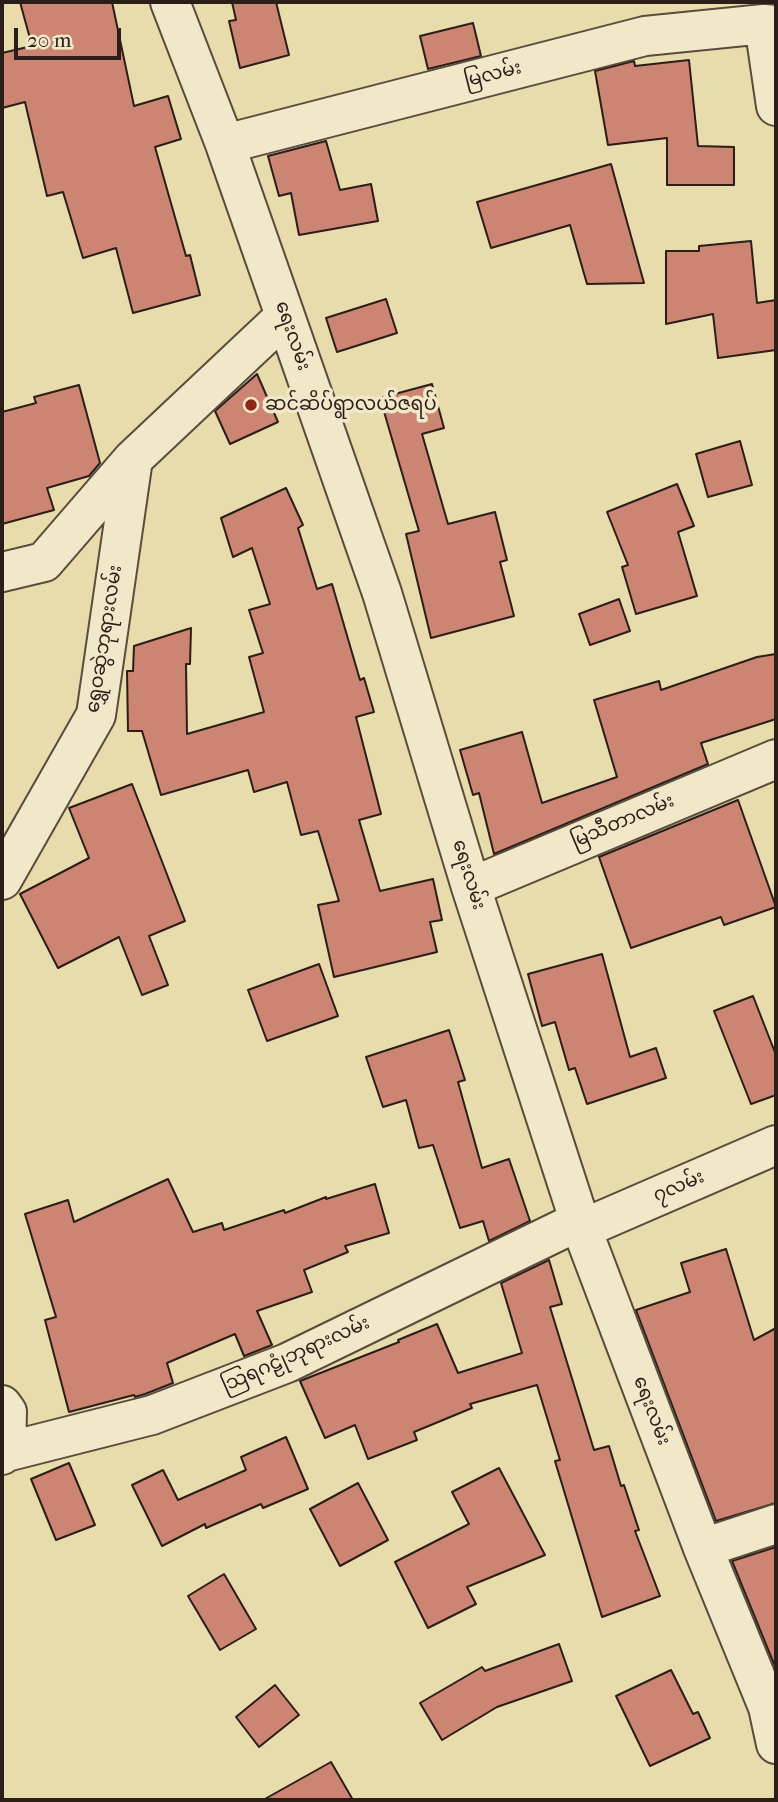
<!DOCTYPE html>
<html>
<head>
<meta charset="utf-8">
<style>
	body { margin:0 }
	#map { position:relative; width:778px; height:1802px; overflow:hidden; background:#e8dbac; font-family:"IM FELL French Canon",serif }
	canvas { display:block }
	.frame { position:absolute; inset:0; border:4px solid #2b1d17; pointer-events:none }
	.scale { position:absolute; left:14px; top:28px; width:107px; height:32px; box-sizing:border-box; border:4px solid #2b1d17; border-top:0; padding-left:9px; font-size:21px; line-height:24px; white-space:nowrap; color:#2b1d17; -webkit-text-stroke:5px #f0e8c9; paint-order:stroke }
</style>
</head>
<body>
<div id="map">
<canvas width="778" height="1802"></canvas>
<div class="frame"></div>
<div class="scale">20 m</div>
</div>
<script>
const context = document.querySelector('canvas').getContext('2d');
context.lineJoin = 'round';
function paint(path, color) { context.fillStyle = color; context.fill(path, 'evenodd'); }
function strokePath(path, color, width, dash) { context.strokeStyle = color; context.lineWidth = width; context.lineCap = dash ? 'butt' : 'round'; context.setLineDash(dash || []); context.stroke(path); }
function label(font, color, halo, rows, align = 'center') {
  context.font = font + ' "IM FELL French Canon","Noto Sans Myanmar",serif'; context.lineWidth = 7; context.setLineDash([]); context.textBaseline = 'middle'; context.strokeStyle = halo; context.fillStyle = color; for (const [text, x, y, turn = 0] of rows) {
    context.save(); context.translate(x, y); context.rotate((+turn || 0) * Math.PI / 180); context.textAlign = isNaN(turn) ? turn : align; if (halo) context.strokeText(text, 0, 0); context.fillText(text, 0, 0); context.restore();
  }
}
const building = new Path2D(`
	M 20,2 L 112,2 L 134,106 L 168,96 L 181,139 L 155,147 L 186,256 L 190,255 L 200,295 L 133,313 L 116,248 L 83,258 L 63,192 L 47,196 L 25,102 L 2,108 L 2,53 L 32,46 Z
	M 232,2 L 276,2 L 289,55 L 240,68 L 229,21 L 236,20 Z
	M 473,23 L 481,56 L 428,69 L 420,36 Z
	M 689,60 L 698,146 L 734,147 L 734,185 L 667,185 L 667,138 L 608,145 L 595,71 L 634,61 L 635,66 Z
	M 326,141 L 340,190 L 371,184 L 378,221 L 299,235 L 291,193 L 279,196 L 268,156 Z
	M 611,164 L 644,283 L 587,284 L 570,225 L 491,248 L 477,202 Z
	M 751,241 L 757,303 L 776,300 L 776,350 L 718,358 L 713,314 L 666,324 L 666,251 L 699,251 L 699,246 Z
	M 386,299 L 397,333 L 337,352 L 326,318 Z
	M 257,374 L 278,422 L 230,444 L 215,411 Z
	M 432,384 L 444,428 L 422,434 L 448,524 L 495,512 L 507,560 L 500,562 L 514,616 L 431,638 L 406,534 L 419,531 L 380,398 Z
	M 79,385 L 100,463 L 89,476 L 47,488 L 54,510 L 2,524 L 2,412 L 36,403 L 34,397 Z
	M 740,441 L 752,485 L 708,497 L 696,454 Z
	M 677,484 L 694,526 L 678,532 L 697,596 L 636,614 L 622,567 L 628,565 L 607,512 Z
	M 286,488 L 303,525 L 298,528 L 317,589 L 332,584 L 360,680 L 364,678 L 374,712 L 356,717 L 381,814 L 359,820 L 380,891 L 433,879 L 442,920 L 430,922 L 437,952 L 334,977 L 318,905 L 339,901 L 318,831 L 301,835 L 287,782 L 254,792 L 248,770 L 161,795 L 142,731 L 128,731 L 127,671 L 133,671 L 134,646 L 191,628 L 190,664 L 186,664 L 187,734 L 264,712 L 249,657 L 263,653 L 249,610 L 270,604 L 252,548 L 233,557 L 221,518 Z
	M 619,599 L 630,631 L 590,645 L 579,614 Z
	M 776,654 L 776,719 L 701,743 L 708,764 L 494,854 L 479,793 L 473,795 L 460,750 L 522,732 L 542,803 L 617,777 L 594,700 L 659,681 L 661,690 L 757,657 Z
	M 132,784 L 185,921 L 149,936 L 168,985 L 142,995 L 119,937 L 58,968 L 20,894 L 89,858 L 69,808 Z
	M 738,800 L 776,907 L 724,925 L 721,917 L 631,948 L 599,857 Z
	M 602,954 L 630,1057 L 656,1048 L 666,1078 L 587,1104 L 575,1068 L 569,1070 L 555,1022 L 542,1026 L 528,974 Z
	M 319,964 L 338,1016 L 267,1041 L 248,990 Z
	M 753,996 L 776,1055 L 776,1095 L 751,1104 L 714,1011 Z
	M 449,1030 L 465,1080 L 458,1082 L 482,1168 L 509,1159 L 530,1221 L 489,1241 L 483,1221 L 460,1228 L 433,1145 L 419,1148 L 406,1100 L 383,1107 L 366,1057 Z
	M 168,1179 L 193,1232 L 222,1223 L 224,1230 L 284,1210 L 285,1213 L 326,1197 L 326,1199 L 375,1184 L 389,1233 L 345,1246 L 348,1252 L 304,1270 L 312,1292 L 257,1311 L 272,1345 L 244,1356 L 235,1334 L 167,1363 L 173,1383 L 145,1394 L 135,1397 L 134,1395 L 69,1412 L 45,1320 L 56,1317 L 25,1214 L 68,1200 L 74,1222 Z
	M 726,1249 L 754,1340 L 776,1328 L 776,1503 L 716,1521 L 636,1310 L 690,1292 L 681,1263 Z
	M 549,1260 L 562,1304 L 550,1307 L 594,1450 L 609,1446 L 621,1486 L 624,1485 L 639,1530 L 635,1531 L 660,1596 L 602,1617 L 555,1461 L 560,1460 L 537,1385 L 470,1404 L 472,1408 L 414,1432 L 417,1440 L 368,1459 L 355,1425 L 325,1438 L 300,1381 L 399,1342 L 398,1340 L 437,1324 L 458,1373 L 522,1353 L 501,1283 Z
	M 286,1437 L 308,1489 L 263,1508 L 261,1504 L 206,1528 L 205,1524 L 162,1546 L 132,1485 L 163,1470 L 178,1500 L 246,1470 L 241,1457 Z
	M 69,1463 L 95,1525 L 56,1540 L 31,1479 Z
	M 499,1468 L 545,1555 L 467,1587 L 476,1604 L 428,1628 L 395,1562 L 469,1524 L 452,1492 Z
	M 358,1483 L 388,1540 L 340,1566 L 310,1509 Z
	M 776,1547 L 776,1669 L 732,1561 Z
	M 224,1574 L 256,1629 L 220,1650 L 188,1596 Z
	M 559,1644 L 572,1681 L 497,1707 L 442,1740 L 420,1703 L 482,1667 L 485,1671 Z
	M 671,1670 L 693,1714 L 698,1712 L 710,1738 L 650,1766 L 616,1696 Z
	M 275,1685 L 299,1715 L 259,1747 L 236,1717 Z
	M 331,1762 L 353,1800 L 263,1800 Z`);
paint(building, '#cc8573');
strokePath(building, '#2b1d17', 2);
const minor = new Path2D(`
	M 170,2 L 225,144 L 382,593 L 471,887 L 582,1229 L 703,1548 L 768,1707 L 776,1744
	M 764,24 L 776,106
	M 225,144 L 645,36 L 764,24 L 776,25
	M 2,572 L 44,562 L 133,459 L 285,316
	M 2,880 L 96,715 L 133,459
	M 471,887 L 776,759
	M 582,1229 L 776,1145
	M 2,1405 L 7,1412 L 6,1452
	M 2,1455 L 6,1452 L 152,1415 L 287,1363 L 579,1221
	M 703,1548 L 776,1524`);
strokePath(minor, '#5a4c3c', 42);
strokePath(minor, '#f0e8c9', 38);
for (const [x, y, r, color] of [
	[251,405,7,"#8f2418"]
]) { const dot = new Path2D(); dot.arc(x, y, r, 0, 2 * Math.PI); context.fillStyle = color; context.fill(dot); strokePath(dot, '#f0e8c9', 2.5); }
label('19px', '#2b1d17', '#f0e8c9', [
	["မြလမ်း",493,75,-14],
	["ရေးလမ်း",292,336,71],
	["ရွှေဝဆွဲဘုရားလမ်း",105,639,-81],
	["မြသီတာလမ်း",623,822,-23],
	["ရေးလမ်း",468,875,73],
	["၇လမ်း",679,1187,-23],
	["သြရဂဠုံဘုရားလမ်း",296,1355,-24],
	["ရေးလမ်း",651,1411,69]
]);
label('19px', '#2b1d17', '#f0e8c9', [
	["ဆင်ဆိပ်ရွာလယ်ဇရပ်",265,405]
], 'left');
</script>
</body>
</html>
